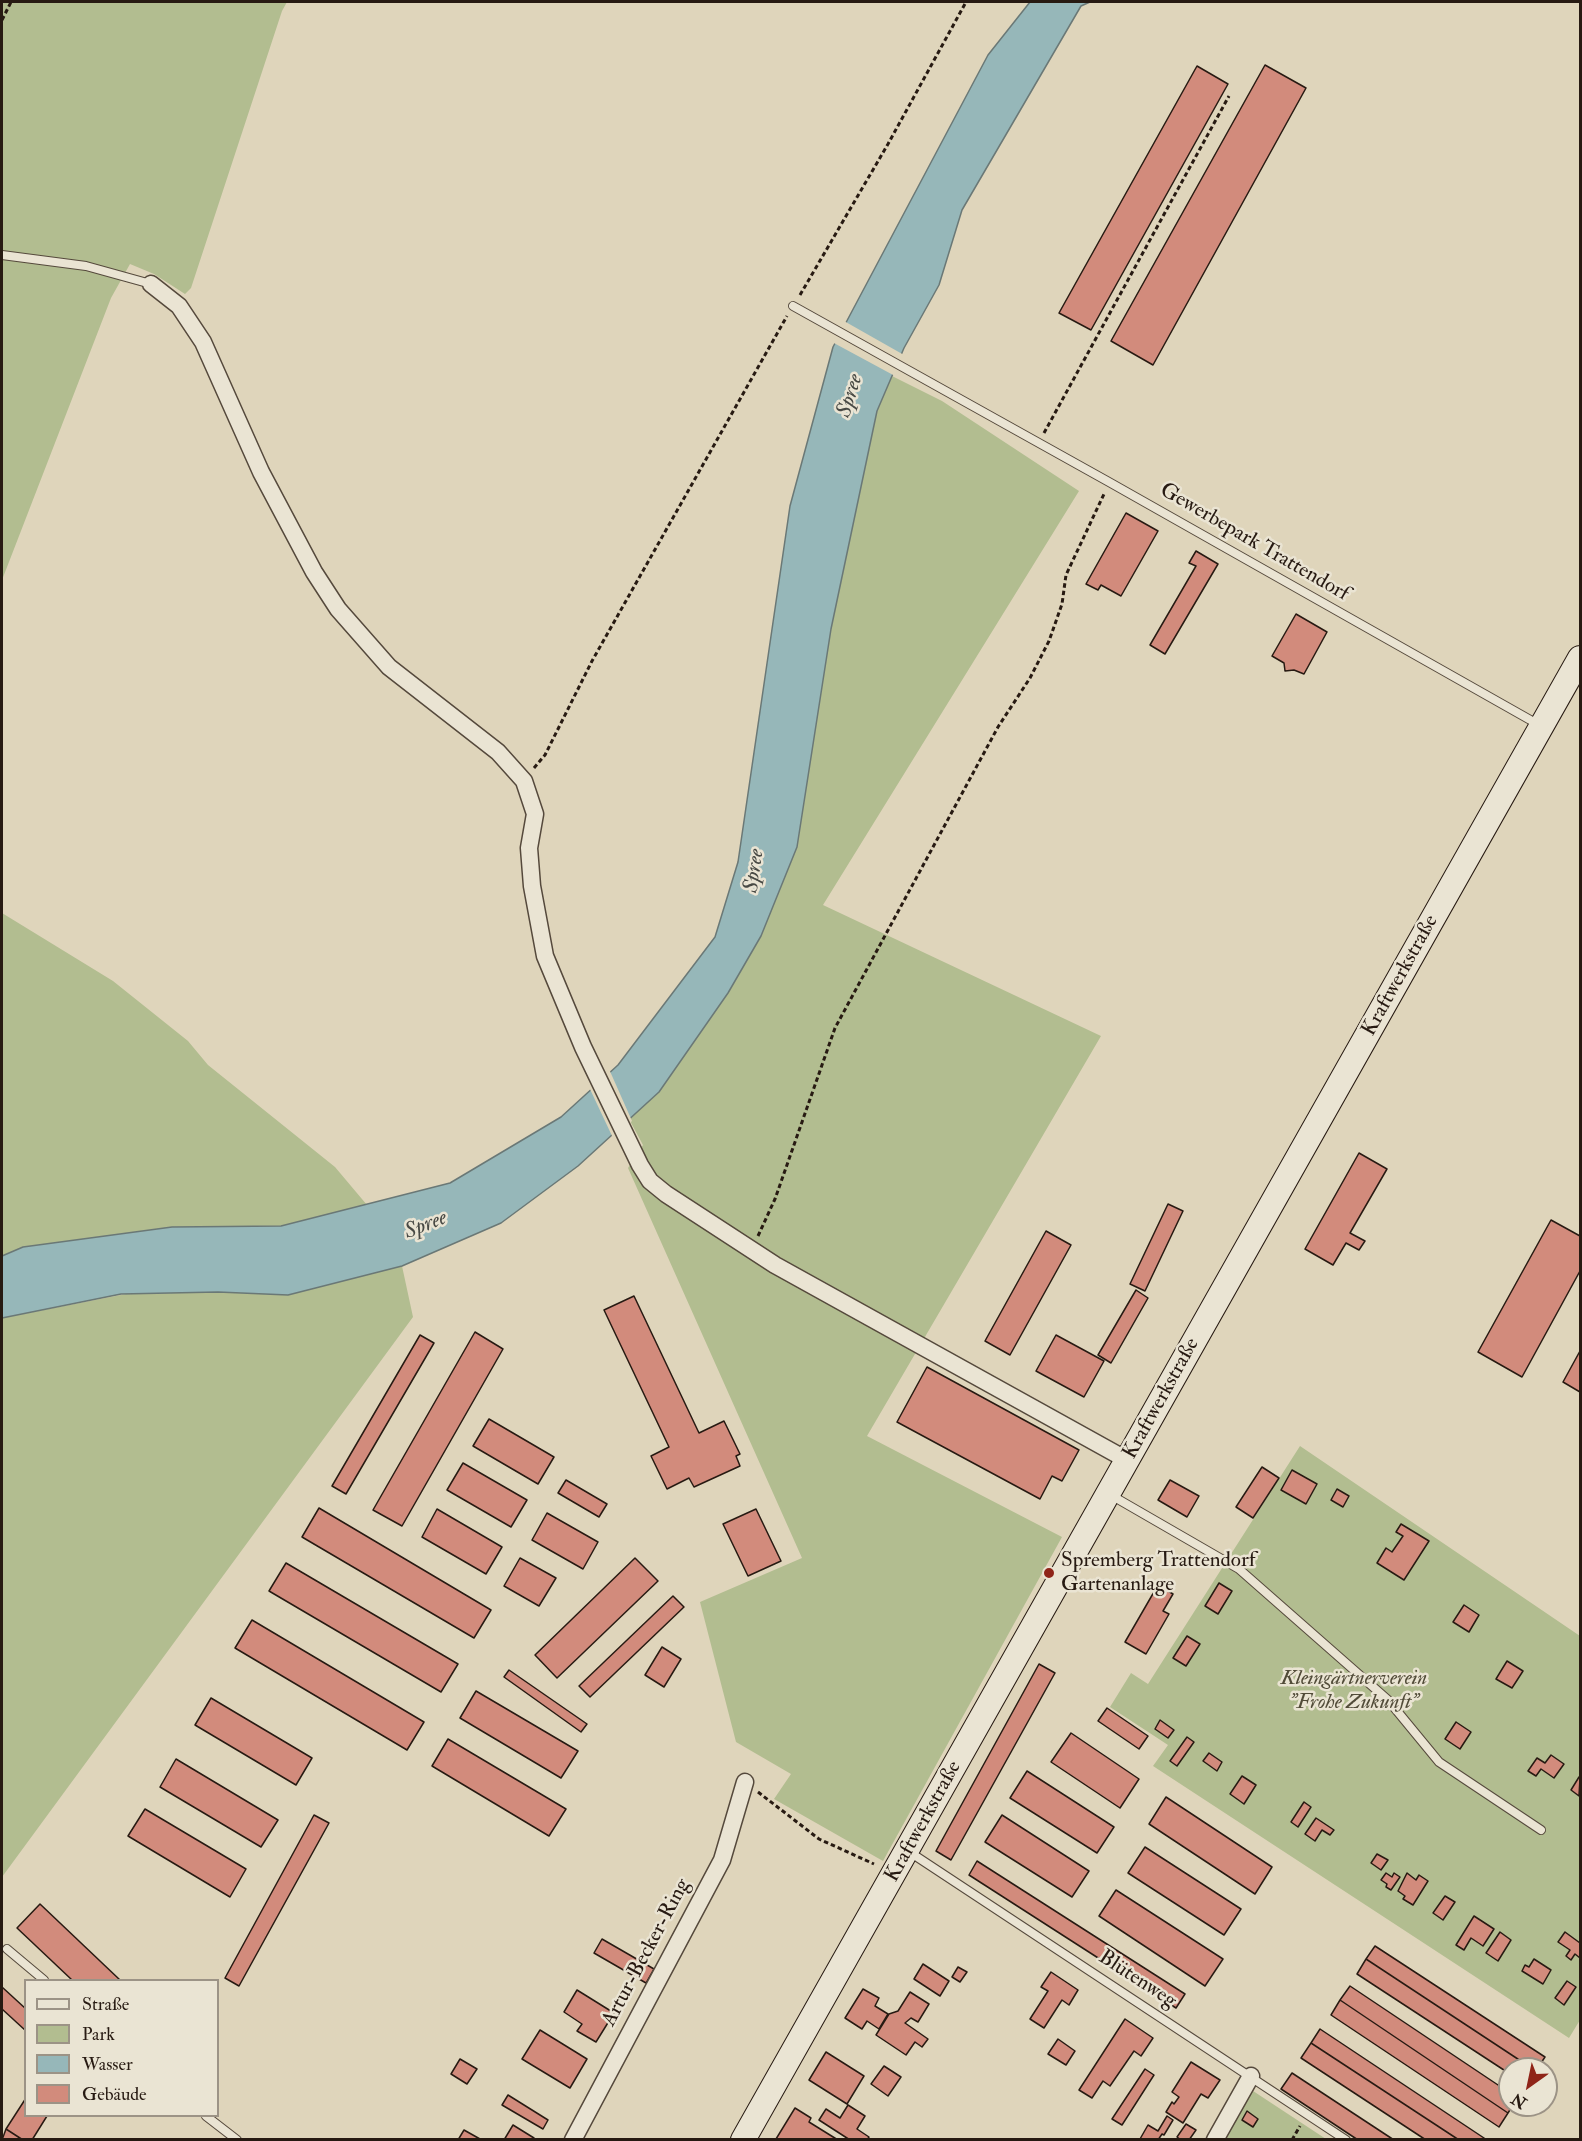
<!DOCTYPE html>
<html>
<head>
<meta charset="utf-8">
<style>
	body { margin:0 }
	#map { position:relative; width:1582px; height:2141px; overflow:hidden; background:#dfd5bb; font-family:"IM FELL Double Pica",serif }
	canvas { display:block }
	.frame { position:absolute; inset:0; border:3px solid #271a12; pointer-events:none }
	.legend { position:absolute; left:24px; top:1979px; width:195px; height:138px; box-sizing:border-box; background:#eae4d3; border:2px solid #9c9386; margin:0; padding:8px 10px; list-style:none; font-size:18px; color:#271a12 }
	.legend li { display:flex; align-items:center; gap:12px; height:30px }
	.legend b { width:30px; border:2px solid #9c9386 }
	.north { position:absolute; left:1498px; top:2057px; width:60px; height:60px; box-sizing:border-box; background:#eae4d3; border:2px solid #9c9386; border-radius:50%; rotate:213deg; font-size:16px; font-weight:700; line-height:24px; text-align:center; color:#271a12 }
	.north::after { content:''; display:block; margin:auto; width:21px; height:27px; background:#8f2418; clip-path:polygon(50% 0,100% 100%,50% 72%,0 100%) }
</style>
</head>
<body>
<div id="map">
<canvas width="1582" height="2141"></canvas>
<div class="frame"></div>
<ul class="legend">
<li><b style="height:8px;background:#eae4d3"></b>Straße</li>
<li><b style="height:16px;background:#b2bd90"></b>Park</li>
<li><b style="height:16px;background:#96b7b9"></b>Wasser</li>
<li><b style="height:16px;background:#d28b7c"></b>Gebäude</li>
</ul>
<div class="north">N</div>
</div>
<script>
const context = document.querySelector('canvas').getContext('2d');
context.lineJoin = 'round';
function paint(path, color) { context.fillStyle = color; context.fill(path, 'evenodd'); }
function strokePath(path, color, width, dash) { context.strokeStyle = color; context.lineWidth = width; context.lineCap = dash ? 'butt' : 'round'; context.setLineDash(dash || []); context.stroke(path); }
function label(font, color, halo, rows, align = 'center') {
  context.font = font + ' "IM FELL Double Pica",serif'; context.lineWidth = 5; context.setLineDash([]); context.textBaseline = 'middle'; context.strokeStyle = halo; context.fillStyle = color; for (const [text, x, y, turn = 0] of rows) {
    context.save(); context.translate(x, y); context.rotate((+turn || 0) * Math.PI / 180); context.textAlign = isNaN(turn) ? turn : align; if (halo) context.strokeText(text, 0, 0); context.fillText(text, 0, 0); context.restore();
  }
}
paint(new Path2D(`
	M 2,2 L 287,2 L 282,11 L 191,288 L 185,294 L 154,274 L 130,264 L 111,298 L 2,580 Z
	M 892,376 L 942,401 L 1079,491 L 823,905 L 1101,1036 L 867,1436 L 1062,1537 L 883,1861 L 774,1799 L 791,1774 L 736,1742 L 700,1602 L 802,1558 L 628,1168 L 643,1145 L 629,1119 L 659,1092 L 728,993 L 761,936 L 796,847 L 831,629 L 877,411 Z
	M 2,913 L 113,981 L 188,1041 L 208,1065 L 335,1167 L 367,1205 L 281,1226 L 172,1227 L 23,1247 L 2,1256 Z
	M 402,1266 L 413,1317 L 2,1877 L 2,1318 L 126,1294 L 218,1292 L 288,1295 Z
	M 1300,1446 L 1580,1636 L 1580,2020 L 1569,2038 L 1153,1766 L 1168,1745 L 1110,1707 L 1131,1673 L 1148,1684 Z
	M 1247,2087 L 1326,2139 L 1218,2140 Z`), '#b2bd90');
const water = new Path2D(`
	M 1030,2 L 1090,2 L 1081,6 L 962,210 L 939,285 L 904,348 L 877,411 L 831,629 L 797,847 L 761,936 L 728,993 L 659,1092 L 578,1166 L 501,1223 L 402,1266 L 288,1295 L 218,1292 L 121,1294 L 2,1318 L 2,1256 L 23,1247 L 172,1227 L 281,1226 L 450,1183 L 561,1117 L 618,1065 L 715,937 L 738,862 L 790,506 L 833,347 L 988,55 Z`);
paint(water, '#96b7b9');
strokePath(water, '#6a7876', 1.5);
paint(new Path2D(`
	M 844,321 L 904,355 L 895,376 L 832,342 Z
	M 609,1069 L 632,1121 L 613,1138 L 589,1087 Z`), '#dfd5bb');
const building = new Path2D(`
	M 1265,65 L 1306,88 L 1153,365 L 1111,341 Z
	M 1197,66 L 1228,84 L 1091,330 L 1059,313 Z
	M 1126,513 L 1158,531 L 1121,596 L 1101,585 L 1098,590 L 1086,584 Z
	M 1196,551 L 1218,564 L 1165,654 L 1150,645 L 1196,566 L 1189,563 Z
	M 1296,614 L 1327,632 L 1304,674 L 1294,670 L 1285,671 L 1284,663 L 1272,656 Z
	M 1359,1153 L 1387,1169 L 1350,1233 L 1365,1241 L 1359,1250 L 1346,1243 L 1333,1265 L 1305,1249 Z
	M 1168,1204 L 1183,1211 L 1145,1291 L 1130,1284 Z
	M 1551,1220 L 1580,1236 L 1580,1271 L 1522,1377 L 1478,1352 Z
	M 1046,1231 L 1071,1245 L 1010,1355 L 985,1341 Z
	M 1136,1290 L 1148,1298 L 1111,1363 L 1098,1355 Z
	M 634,1296 L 699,1433 L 724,1421 L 740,1454 L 736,1456 L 740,1466 L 694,1487 L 689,1478 L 667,1489 L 651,1456 L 669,1447 L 604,1310 Z
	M 475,1332 L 503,1349 L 402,1526 L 373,1510 Z
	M 420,1335 L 434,1343 L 346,1494 L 332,1486 Z
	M 1056,1335 L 1104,1361 L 1084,1397 L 1036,1371 Z
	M 1580,1351 L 1580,1392 L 1563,1382 Z
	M 927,1367 L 1079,1450 L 1062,1481 L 1052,1476 L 1040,1499 L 897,1422 Z
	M 489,1419 L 554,1457 L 538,1484 L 473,1446 Z
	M 463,1463 L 527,1500 L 511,1527 L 447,1490 Z
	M 1262,1467 L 1279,1478 L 1253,1518 L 1236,1507 Z
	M 1292,1470 L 1317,1484 L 1306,1504 L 1281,1490 Z
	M 566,1480 L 607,1504 L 599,1517 L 558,1493 Z
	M 1170,1480 L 1199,1496 L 1187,1517 L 1158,1500 Z
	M 1337,1489 L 1349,1496 L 1343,1507 L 1331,1500 Z
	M 319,1508 L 491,1610 L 474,1638 L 302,1537 Z
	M 437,1509 L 502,1547 L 486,1574 L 422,1537 Z
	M 756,1509 L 781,1561 L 748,1576 L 723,1524 Z
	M 547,1513 L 598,1542 L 583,1569 L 532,1540 Z
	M 1401,1524 L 1429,1541 L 1404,1580 L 1377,1563 L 1386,1548 L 1392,1552 L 1403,1536 L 1396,1532 Z
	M 520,1558 L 556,1578 L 539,1606 L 504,1586 Z
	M 635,1558 L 658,1581 L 557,1678 L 535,1655 Z
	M 286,1563 L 458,1664 L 441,1692 L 269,1591 Z
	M 1219,1583 L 1232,1591 L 1218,1614 L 1205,1606 Z
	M 1158,1585 L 1173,1594 L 1163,1611 L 1169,1614 L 1146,1654 L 1125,1642 Z
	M 673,1596 L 684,1607 L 590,1697 L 579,1686 Z
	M 1464,1605 L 1479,1615 L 1469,1632 L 1453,1622 Z
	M 252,1620 L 424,1722 L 407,1750 L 235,1648 Z
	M 1187,1636 L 1200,1644 L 1186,1666 L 1173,1658 Z
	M 662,1647 L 681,1659 L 664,1687 L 645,1675 Z
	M 1507,1661 L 1523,1671 L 1512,1688 L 1496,1679 Z
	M 1039,1664 L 1055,1673 L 951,1860 L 936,1851 Z
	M 509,1670 L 587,1724 L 581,1732 L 504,1677 Z
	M 476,1691 L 578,1751 L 561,1778 L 460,1718 Z
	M 211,1698 L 312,1758 L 296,1785 L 195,1725 Z
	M 1107,1708 L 1148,1736 L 1139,1749 L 1098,1721 Z
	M 1160,1720 L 1174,1730 L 1168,1738 L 1155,1729 Z
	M 1456,1722 L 1471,1732 L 1460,1749 L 1445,1739 Z
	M 1071,1733 L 1139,1779 L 1120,1808 L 1051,1762 Z
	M 1187,1737 L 1194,1742 L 1177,1766 L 1170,1761 Z
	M 448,1739 L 566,1809 L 549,1836 L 432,1766 Z
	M 1209,1753 L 1222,1762 L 1217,1771 L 1203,1761 Z
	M 1551,1755 L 1564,1764 L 1554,1778 L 1541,1769 L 1536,1776 L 1528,1771 L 1537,1758 L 1545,1763 Z
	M 176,1759 L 278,1820 L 261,1847 L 160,1787 Z
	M 1027,1771 L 1114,1827 L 1097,1853 L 1010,1798 Z
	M 1242,1776 L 1256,1785 L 1244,1804 L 1230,1794 Z
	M 1579,1777 L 1580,1778 L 1579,1796 L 1571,1790 Z
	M 1166,1797 L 1272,1867 L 1255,1894 L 1149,1824 Z
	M 1304,1802 L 1311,1807 L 1298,1827 L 1291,1822 Z
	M 145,1809 L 246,1869 L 230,1897 L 128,1836 Z
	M 314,1815 L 329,1823 L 239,1986 L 225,1978 Z
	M 1002,1815 L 1089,1871 L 1072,1897 L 985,1842 Z
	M 1316,1818 L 1334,1830 L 1330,1835 L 1322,1830 L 1315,1841 L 1305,1834 Z
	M 1145,1847 L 1241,1909 L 1224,1935 L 1128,1873 Z
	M 1377,1854 L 1388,1860 L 1381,1870 L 1371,1863 Z
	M 977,1861 L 1185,1994 L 1176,2008 L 969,1875 Z
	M 1386,1873 L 1392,1877 L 1394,1873 L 1400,1877 L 1391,1890 L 1386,1887 L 1387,1884 L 1381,1880 Z
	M 1407,1873 L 1416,1880 L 1419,1875 L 1428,1881 L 1413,1905 L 1403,1899 L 1405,1896 L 1398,1891 Z
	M 1116,1890 L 1223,1959 L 1205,1986 L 1099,1916 Z
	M 1445,1896 L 1455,1902 L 1443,1920 L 1433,1913 Z
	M 40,1904 L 120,1980 L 72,1980 L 17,1928 Z
	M 1474,1916 L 1494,1929 L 1483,1946 L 1471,1938 L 1464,1950 L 1456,1945 Z
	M 1500,1932 L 1511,1940 L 1498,1961 L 1486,1953 Z
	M 1565,1932 L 1580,1943 L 1580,1958 L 1575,1954 L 1571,1960 L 1566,1956 L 1570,1950 L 1558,1942 Z
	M 602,1939 L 654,1969 L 646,1983 L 594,1953 Z
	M 1375,1946 L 1545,2057 L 1537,2069 L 1533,2069 L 1366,1959 Z
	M 1366,1959 L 1533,2069 L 1510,2069 L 1510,2074 L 1357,1974 Z
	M 1534,1959 L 1551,1970 L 1543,1984 L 1522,1971 L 1525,1965 L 1529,1967 Z
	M 923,1964 L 949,1981 L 940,1996 L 914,1979 Z
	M 958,1967 L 967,1972 L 960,1982 L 952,1977 Z
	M 1051,1972 L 1078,1990 L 1069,2005 L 1062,2000 L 1044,2028 L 1030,2019 L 1048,1991 L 1041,1987 Z
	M 1567,1981 L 1576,1987 L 1564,2005 L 1555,1998 Z
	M 1350,1986 L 1510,2093 L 1510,2105 L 1513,2105 L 1508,2113 L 1340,2000 Z
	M 2,1987 L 26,2009 L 26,2031 L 2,2009 Z
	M 863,1989 L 879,1998 L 875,2006 L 888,2014 L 879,2029 L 867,2021 L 862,2029 L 845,2018 Z
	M 577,1990 L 614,2013 L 596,2042 L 577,2031 L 582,2024 L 564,2012 Z
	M 910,1992 L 929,2004 L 918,2022 L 911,2018 L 905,2023 L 928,2039 L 922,2047 L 915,2042 L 906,2055 L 876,2035 L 889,2014 L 898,2011 Z
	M 1340,2000 L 1508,2113 L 1499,2127 L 1331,2015 Z
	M 1125,2019 L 1153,2038 L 1141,2056 L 1134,2051 L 1110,2086 L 1103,2081 L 1092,2098 L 1079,2090 Z
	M 1320,2029 L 1487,2140 L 1459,2140 L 1311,2043 Z
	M 540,2030 L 587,2059 L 570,2088 L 522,2059 Z
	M 1058,2039 L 1075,2051 L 1066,2065 L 1048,2054 Z
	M 1311,2043 L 1459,2140 L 1426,2140 L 1301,2058 Z
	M 826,2052 L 864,2076 L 847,2104 L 809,2080 Z
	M 460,2059 L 477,2069 L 467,2084 L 451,2074 Z
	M 1191,2062 L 1220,2080 L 1208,2098 L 1201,2094 L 1183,2123 L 1166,2112 L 1172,2102 L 1174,2104 L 1179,2097 L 1172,2092 Z
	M 884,2066 L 901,2077 L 888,2096 L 871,2084 Z
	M 1145,2069 L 1154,2075 L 1122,2125 L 1112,2119 Z
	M 1292,2073 L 1394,2140 L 1358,2140 L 1281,2089 Z
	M 508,2095 L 548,2120 L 543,2129 L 502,2105 Z
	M 26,2098 L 26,2116 L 47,2116 L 32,2140 L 23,2140 L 6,2129 Z
	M 848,2105 L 865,2116 L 857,2129 L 869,2137 L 867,2140 L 850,2140 L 819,2120 L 826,2109 L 840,2118 Z
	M 795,2108 L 811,2118 L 809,2122 L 838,2140 L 776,2139 Z
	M 1247,2111 L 1258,2119 L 1253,2127 L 1242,2120 Z
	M 1167,2116 L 1173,2120 L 1164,2135 L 1162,2134 L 1158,2140 L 1140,2139 L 1148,2125 L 1158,2131 Z
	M 1186,2124 L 1196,2130 L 1189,2140 L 1181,2140 L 1177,2137 Z
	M 513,2125 L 534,2138 L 533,2140 L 504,2140 Z
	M 6,2129 L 23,2140 L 2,2140 Z
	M 464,2130 L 480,2139 L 480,2140 L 458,2140 Z`);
paint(building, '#d28b7c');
strokePath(building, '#271a12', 1.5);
const service = new Path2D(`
	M 2,255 L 86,266 L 151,284
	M 793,306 L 1109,482 L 1541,726
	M 1109,1494 L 1239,1569 L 1388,1700 L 1439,1762 L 1541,1830
	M 908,1851 L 1346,2140
	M 7,1949 L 44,1980
	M 206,2116 L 237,2140`);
const minor = new Path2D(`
	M 151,284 L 179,306 L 203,342 L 261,472 L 314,572 L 338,609 L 389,667 L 498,752 L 524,781 L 535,814 L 529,848 L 532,886 L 545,956 L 583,1047 L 640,1165 L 650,1181 L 666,1194 L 775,1265 L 1127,1460
	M 573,2140 L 722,1860 L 745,1782
	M 1215,2140 L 1251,2076`);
const secondary = new Path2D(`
	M 743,2140 L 1580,658`);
strokePath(service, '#55493c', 10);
strokePath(minor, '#55493c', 19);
strokePath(secondary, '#271a12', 26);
strokePath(new Path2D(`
	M 2,20 L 11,2
	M 800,295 L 888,144 L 966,2
	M 1044,433 L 1229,96
	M 534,768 L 545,755 L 592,661 L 787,316
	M 758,1236 L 775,1199 L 835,1028 L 998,727 L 1030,678 L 1049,641 L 1062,604 L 1066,575 L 1104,494
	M 758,1792 L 819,1839 L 874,1864
	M 1292,2140 L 1300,2126`), '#271a12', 3, [4.5, 3]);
strokePath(service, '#eae4d3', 8);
strokePath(minor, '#eae4d3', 16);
strokePath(secondary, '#eae4d3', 24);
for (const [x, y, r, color] of [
	[1049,1573,6,"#8f2418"]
]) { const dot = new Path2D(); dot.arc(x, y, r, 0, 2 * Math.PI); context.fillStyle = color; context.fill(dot); strokePath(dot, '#eae4d3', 2); }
label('21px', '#271a12', '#eae4d3', [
	["Gewerbepark Trattendorf",1254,543,30],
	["Kraftwerkstraße",1401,976,-61],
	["Kraftwerkstraße",1162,1399,-61],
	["Kraftwerkstraße",924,1822,-61],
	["Artur-Becker-Ring",647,1953,-62],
	["Blütenweg",1137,1980,33]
]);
label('21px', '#271a12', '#eae4d3', [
	["Spremberg Trattendorf",1061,1561],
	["Gartenanlage",1061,1585]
], 'left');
label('italic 21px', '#514b38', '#eae4d3', [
	["Kleingärtnerverein",1354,1679],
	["\"Frohe Zukunft\"",1354,1703]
]);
label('italic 22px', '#484944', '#eae4d3', [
	["Spree",851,396,-73],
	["Spree",755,871,-82],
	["Spree",426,1226,-22]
]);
</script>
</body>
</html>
